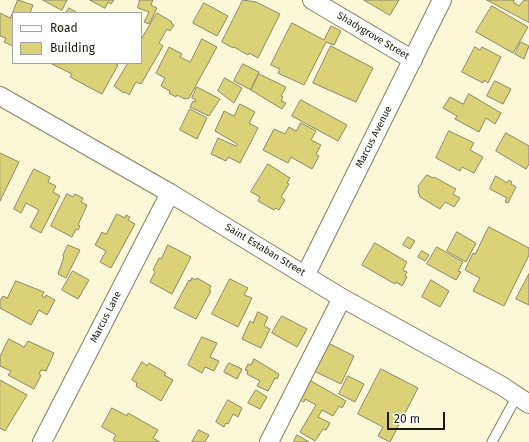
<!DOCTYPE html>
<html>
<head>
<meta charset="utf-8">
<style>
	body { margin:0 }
	#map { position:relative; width:529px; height:442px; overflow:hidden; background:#fbf8d8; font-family:"Fira Sans",sans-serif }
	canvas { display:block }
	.legend { position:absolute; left:12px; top:12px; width:130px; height:52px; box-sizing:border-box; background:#fff; border:1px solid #a4a39f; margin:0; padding:5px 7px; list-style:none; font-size:12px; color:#1b1a0e }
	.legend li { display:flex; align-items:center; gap:8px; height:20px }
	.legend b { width:20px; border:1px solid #a4a39f }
	.scale { position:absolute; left:387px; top:412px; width:58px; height:18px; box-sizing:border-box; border:2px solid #1b1a0e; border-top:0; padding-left:5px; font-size:12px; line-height:14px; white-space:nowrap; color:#1b1a0e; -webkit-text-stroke:3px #fff; paint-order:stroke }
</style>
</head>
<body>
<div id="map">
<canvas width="529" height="442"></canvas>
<ul class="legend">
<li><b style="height:5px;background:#fff"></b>Road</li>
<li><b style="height:11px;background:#dbd277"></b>Building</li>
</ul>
<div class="scale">20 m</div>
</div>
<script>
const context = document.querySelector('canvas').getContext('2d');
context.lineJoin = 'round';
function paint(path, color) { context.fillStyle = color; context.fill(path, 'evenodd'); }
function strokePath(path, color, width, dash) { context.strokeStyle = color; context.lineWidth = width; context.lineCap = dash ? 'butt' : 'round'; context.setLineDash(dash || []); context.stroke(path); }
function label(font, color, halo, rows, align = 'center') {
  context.font = font + ' "Fira Sans",sans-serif'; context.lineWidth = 3; context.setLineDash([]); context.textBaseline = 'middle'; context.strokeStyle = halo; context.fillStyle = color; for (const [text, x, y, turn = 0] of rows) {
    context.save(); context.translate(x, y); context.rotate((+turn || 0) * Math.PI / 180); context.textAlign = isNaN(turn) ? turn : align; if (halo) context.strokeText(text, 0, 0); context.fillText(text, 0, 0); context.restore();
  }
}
const building = new Path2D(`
	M 18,0 L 33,5 L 30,13 L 13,13 L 13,46 L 4,42 L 6,38 L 0,36 L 0,13 L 10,18 Z
	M 43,0 L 67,0 L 62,10 Z
	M 90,0 L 114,0 L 111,4 L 108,2 L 105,8 Z
	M 140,0 L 153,0 L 151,5 L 157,8 L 149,24 L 144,22 L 149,12 L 138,8 Z
	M 243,0 L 256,2 L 280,14 L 258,58 L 249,53 L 248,55 L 234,47 L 233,48 L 222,42 Z
	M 364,0 L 399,0 L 390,15 Z
	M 487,0 L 514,0 L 513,2 L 519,6 L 524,0 L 529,0 L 529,22 Z
	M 204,3 L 228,16 L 217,36 L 193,23 Z
	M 492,6 L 528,27 L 513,53 L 476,32 Z
	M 69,8 L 76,12 L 75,13 L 66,13 Z
	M 157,13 L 172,22 L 171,23 L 174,25 L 170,31 L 167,29 L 159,43 L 163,46 L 141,84 L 136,82 L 129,95 L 125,92 L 124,93 L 114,86 L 128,63 L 141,63 L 141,40 Z
	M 292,23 L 324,40 L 331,26 L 341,31 L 334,45 L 326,42 L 304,85 L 278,73 L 280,69 L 271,65 Z
	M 202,39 L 217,47 L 189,98 L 185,99 L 177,95 L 176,97 L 169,93 L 170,91 L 161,86 L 165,78 L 156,73 L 169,47 L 182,54 L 180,57 L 190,62 Z
	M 521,42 L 529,46 L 524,59 L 515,54 Z
	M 331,46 L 373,68 L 356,102 L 313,83 Z
	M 475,47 L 480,50 L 482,47 L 501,57 L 488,83 L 484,80 L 483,83 L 462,72 Z
	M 114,63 L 118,65 L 102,94 L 70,77 L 72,74 L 52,64 Z
	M 243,64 L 259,72 L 251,90 L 234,81 Z
	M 259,74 L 286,87 L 281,96 L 283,97 L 281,101 L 286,103 L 282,109 L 251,90 Z
	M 225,78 L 242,88 L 234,103 L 218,91 Z
	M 495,81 L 511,89 L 503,104 L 487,96 Z
	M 197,87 L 220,99 L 209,116 L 190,107 L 193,101 L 195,102 L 196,100 L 192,98 Z
	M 469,94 L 501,113 L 495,124 L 486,118 L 479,132 L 455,119 L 457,116 L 443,108 L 450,97 L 463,104 Z
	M 301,100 L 347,125 L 338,141 L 292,116 Z
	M 240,104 L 255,112 L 249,123 L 258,128 L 240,163 L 228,157 L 226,161 L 211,154 L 218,138 L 236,146 L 237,144 L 215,131 L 224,111 L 234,116 Z
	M 190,109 L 207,118 L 197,139 L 180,130 Z
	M 301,123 L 316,131 L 311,140 L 321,145 L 316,154 L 319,156 L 312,169 L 291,157 L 288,163 L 263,150 L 274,129 L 285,134 L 289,127 L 296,131 Z
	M 449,131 L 474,143 L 470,150 L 483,157 L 474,173 L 462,167 L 460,171 L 436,158 Z
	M 506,133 L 529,146 L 529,164 L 526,169 L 496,151 Z
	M 0,153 L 19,162 L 0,201 Z
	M 268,164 L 290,178 L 287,183 L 289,184 L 281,197 L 285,200 L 279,210 L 276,208 L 274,210 L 258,201 L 260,197 L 251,192 Z
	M 34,169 L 50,177 L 48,182 L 56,186 L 53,192 L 60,196 L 41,233 L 30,227 L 39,210 L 26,203 L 21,213 L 14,209 Z
	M 427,175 L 433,178 L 434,177 L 456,189 L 453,194 L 460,198 L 454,207 L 445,202 L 440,209 L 420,197 L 418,191 L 419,188 L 418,187 Z
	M 496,176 L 507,183 L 509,180 L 512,182 L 511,184 L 516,187 L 508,203 L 505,202 L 507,198 L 490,189 Z
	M 67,194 L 73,197 L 75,194 L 83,198 L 81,202 L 87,205 L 78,225 L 80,226 L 78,230 L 76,229 L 72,237 L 51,226 Z
	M 117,214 L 125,218 L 126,215 L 130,217 L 128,220 L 135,224 L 111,268 L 100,262 L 106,251 L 95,245 L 102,232 L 106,234 Z
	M 489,227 L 529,248 L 529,255 L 504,306 L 473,291 L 480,278 L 465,270 L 473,253 L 475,254 Z
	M 457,232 L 476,243 L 466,262 L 447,251 Z
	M 408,237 L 415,241 L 410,249 L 403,245 Z
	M 375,243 L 407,262 L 403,270 L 407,272 L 405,276 L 407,277 L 402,286 L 396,282 L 395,284 L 362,265 Z
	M 68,245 L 80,250 L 66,278 L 58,274 L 64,257 L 63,256 Z
	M 168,245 L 191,257 L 172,294 L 150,282 L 155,272 L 153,270 L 159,258 L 161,259 Z
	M 437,247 L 463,262 L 458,271 L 461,272 L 456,280 L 427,264 Z
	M 422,251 L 429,255 L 425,261 L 418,257 Z
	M 73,271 L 89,280 L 78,299 L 62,290 Z
	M 529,274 L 529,305 L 516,299 Z
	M 192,278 L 196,280 L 197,278 L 211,286 L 209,290 L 211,291 L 196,319 L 174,308 L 189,280 L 190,281 Z
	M 230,279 L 248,288 L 244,295 L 252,298 L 238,327 L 212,314 Z
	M 431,280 L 449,291 L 440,307 L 422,297 Z
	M 16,281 L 44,292 L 42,296 L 45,298 L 46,295 L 55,300 L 47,315 L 39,310 L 31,325 L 0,308 L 0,301 L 3,296 L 7,298 Z
	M 258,312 L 268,317 L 264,326 L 270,329 L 261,348 L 242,339 L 250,321 L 253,323 Z
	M 282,316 L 307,329 L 297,347 L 272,333 Z
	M 202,337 L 217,343 L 210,357 L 219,361 L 214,371 L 205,367 L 202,373 L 188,365 Z
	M 9,339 L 24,347 L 28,341 L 54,353 L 46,371 L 41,370 L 39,374 L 41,375 L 34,389 L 8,375 L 11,371 L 0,366 L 0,357 Z
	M 328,343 L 354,356 L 341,384 L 314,371 Z
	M 254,359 L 279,374 L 277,379 L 275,378 L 268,391 L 257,386 L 260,381 L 247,374 L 248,371 L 245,370 L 248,364 L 251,365 Z
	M 142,362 L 147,366 L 149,363 L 166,373 L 164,375 L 173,380 L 161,401 L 136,386 L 137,383 L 132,380 Z
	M 229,363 L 242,369 L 237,379 L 224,372 Z
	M 381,369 L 418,388 L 390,442 L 378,436 L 383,427 L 358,414 Z
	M 348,376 L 364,384 L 355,402 L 339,394 Z
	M 0,380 L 27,395 L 5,431 L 0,428 Z
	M 311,381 L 346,401 L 342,408 L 339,406 L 333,416 L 322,410 L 318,417 L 330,423 L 326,430 L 323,429 L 315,441 L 300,432 L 316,405 L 305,399 L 304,402 L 300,400 Z
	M 256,390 L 267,397 L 260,409 L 248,403 Z
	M 228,400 L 242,408 L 238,417 L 233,414 L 228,424 L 226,423 L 224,427 L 216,422 Z
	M 112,408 L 127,416 L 128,413 L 158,430 L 153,438 L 160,442 L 116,442 L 113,440 L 116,435 L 102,427 Z
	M 199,430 L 209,435 L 205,442 L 192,442 Z
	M 297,435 L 309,442 L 294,442 Z`);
paint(building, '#dbd277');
strokePath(building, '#8a876a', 1);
const lane = new Path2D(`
	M 492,442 L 517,396`);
const street = new Path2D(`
	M 312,0 L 413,60
	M 0,96 L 170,193 L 342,298 L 502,386 L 529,404
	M 306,274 L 442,0
	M 42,442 L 170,193
	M 269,442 L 342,298`);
strokePath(lane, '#827f63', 11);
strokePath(street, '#827f63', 20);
strokePath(lane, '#fff', 9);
strokePath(street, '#fff', 18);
label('10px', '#1b1a0e', '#fff', [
	["Shadygrove Street",373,36,31],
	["Marcus Avenue",374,137,-63],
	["Saint Estaban Street",265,250,31],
	["Marcus Lane",106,317,-63]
]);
</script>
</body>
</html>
